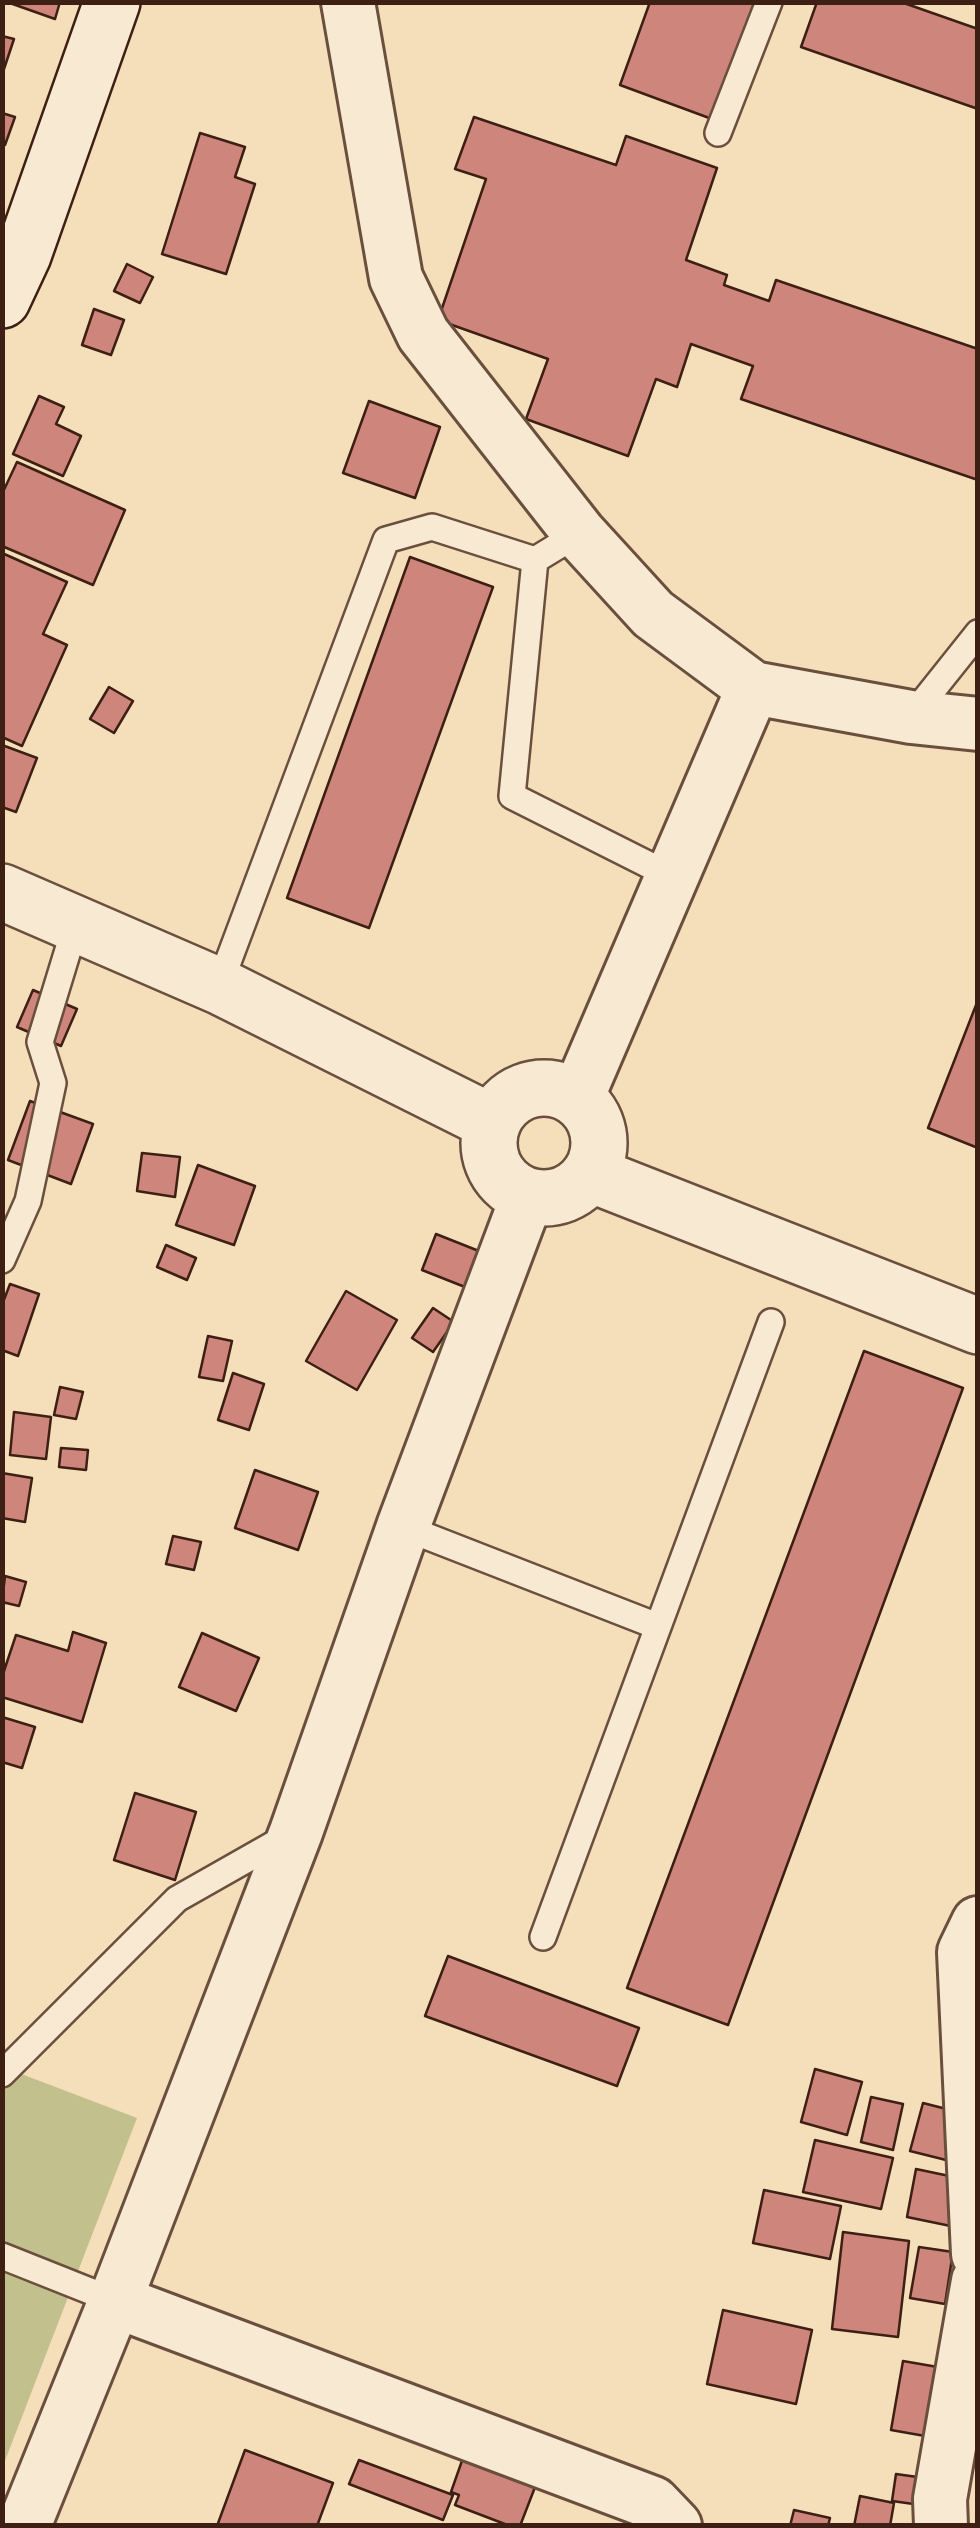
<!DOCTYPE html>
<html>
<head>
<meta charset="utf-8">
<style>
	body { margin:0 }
	#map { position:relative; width:980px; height:2528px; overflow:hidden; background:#f5deba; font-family:Alegreya,serif }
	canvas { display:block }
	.frame { position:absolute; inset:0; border:5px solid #3d1f14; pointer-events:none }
</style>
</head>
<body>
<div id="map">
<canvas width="980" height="2528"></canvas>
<div class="frame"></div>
</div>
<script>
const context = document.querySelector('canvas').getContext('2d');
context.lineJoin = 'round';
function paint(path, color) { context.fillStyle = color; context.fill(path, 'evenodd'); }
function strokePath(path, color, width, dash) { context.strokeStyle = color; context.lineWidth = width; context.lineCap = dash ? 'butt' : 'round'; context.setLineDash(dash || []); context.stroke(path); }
paint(new Path2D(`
	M 3,2067 L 137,2118 L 3,2466 Z`), '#c2c08c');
const building = new Path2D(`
	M 7,2 L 60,2 L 55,19 Z
	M 650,2 L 765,2 L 720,122 L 620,85 Z
	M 817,2 L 901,2 L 978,29 L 978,109 L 801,47 Z
	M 2,36 L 14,39 L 3,72 L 2,71 Z
	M 2,113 L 15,117 L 5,145 L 2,145 Z
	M 474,117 L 616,165 L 626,136 L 717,168 L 686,260 L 727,275 L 724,285 L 769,301 L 776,280 L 978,349 L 978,480 L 741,399 L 753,366 L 691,344 L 677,387 L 656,379 L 628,456 L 526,419 L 548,359 L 438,320 L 486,179 L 455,169 Z
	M 200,133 L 245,147 L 235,177 L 255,184 L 226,274 L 162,254 Z
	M 127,264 L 153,277 L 140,303 L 114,291 Z
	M 94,309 L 124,320 L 111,355 L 82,345 Z
	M 39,396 L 64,407 L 56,424 L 81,436 L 63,476 L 13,454 Z
	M 369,401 L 440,427 L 415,498 L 343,473 Z
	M 17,462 L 125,510 L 93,585 L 2,546 L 2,494 Z
	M 2,553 L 67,582 L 43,634 L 67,645 L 22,746 L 2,737 Z
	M 410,557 L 493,587 L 369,928 L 287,898 Z
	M 109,687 L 133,701 L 114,733 L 90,719 Z
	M 2,745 L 37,758 L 16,812 L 2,807 Z
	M 33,990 L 77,1009 L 61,1046 L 17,1027 Z
	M 978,1000 L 978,1148 L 928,1128 Z
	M 30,1101 L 93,1124 L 71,1184 L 8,1160 Z
	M 142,1153 L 180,1157 L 175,1197 L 137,1191 Z
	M 198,1165 L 255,1186 L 234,1245 L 176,1225 Z
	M 436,1234 L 489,1255 L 475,1291 L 422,1270 Z
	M 166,1245 L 196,1258 L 187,1280 L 157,1267 Z
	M 10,1284 L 39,1294 L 18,1356 L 2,1350 L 2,1305 Z
	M 346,1291 L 397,1320 L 357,1390 L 306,1361 Z
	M 433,1308 L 454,1322 L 433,1352 L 412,1338 Z
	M 208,1336 L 232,1341 L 223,1381 L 199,1377 Z
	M 864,1351 L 963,1388 L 728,2025 L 627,1988 Z
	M 233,1373 L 264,1384 L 249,1430 L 218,1420 Z
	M 60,1387 L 83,1392 L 76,1419 L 54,1415 Z
	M 14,1412 L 51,1417 L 46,1459 L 10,1455 Z
	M 61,1448 L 88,1450 L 86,1470 L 59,1467 Z
	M 255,1470 L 318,1492 L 298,1550 L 235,1528 Z
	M 2,1473 L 32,1478 L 25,1522 L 2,1518 Z
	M 173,1536 L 201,1542 L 194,1570 L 166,1564 Z
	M 5,1576 L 26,1582 L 19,1606 L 2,1602 Z
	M 73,1632 L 106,1643 L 82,1722 L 2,1697 L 2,1677 L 16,1635 L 68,1651 Z
	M 202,1633 L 259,1658 L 236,1711 L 179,1687 Z
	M 2,1717 L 35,1727 L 22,1768 L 2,1762 Z
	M 135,1793 L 196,1812 L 175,1880 L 114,1860 Z
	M 448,1956 L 639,2028 L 617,2086 L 425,2016 Z
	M 815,2069 L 862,2082 L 847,2135 L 801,2122 Z
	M 871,2097 L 903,2104 L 893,2150 L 861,2142 Z
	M 923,2103 L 978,2117 L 978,2168 L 910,2151 Z
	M 815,2140 L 893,2158 L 881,2209 L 803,2192 Z
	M 916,2169 L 978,2182 L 970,2230 L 907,2217 Z
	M 764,2190 L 841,2206 L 830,2259 L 753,2243 Z
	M 843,2232 L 909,2241 L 898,2337 L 832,2329 Z
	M 919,2247 L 953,2252 L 945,2304 L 910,2298 Z
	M 723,2310 L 812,2330 L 796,2404 L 707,2384 Z
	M 903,2361 L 978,2374 L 925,2436 L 891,2430 Z
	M 245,2450 L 333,2483 L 317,2526 L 217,2526 Z
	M 464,2455 L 537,2482 L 520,2526 L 510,2526 L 455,2505 L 459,2495 L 451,2492 Z
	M 359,2460 L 453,2495 L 443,2520 L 349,2484 Z
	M 896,2474 L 939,2480 L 935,2507 L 892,2501 Z
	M 860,2496 L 894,2503 L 890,2526 L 854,2526 Z
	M 794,2510 L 830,2518 L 828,2526 L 790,2526 Z`);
paint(building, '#ce857b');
strokePath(building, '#3d1f14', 2.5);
const service = new Path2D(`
	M 718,133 L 769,2
	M 535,560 L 512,796 L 673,877
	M 911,717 L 978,633
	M 219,986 L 386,540 L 432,527 L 535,560 L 579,533
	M 2,1260 L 28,1201 L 53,1083 L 40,1042 L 76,924
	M 403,1527 L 657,1626
	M 543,1937 L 771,1322
	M 2,2074 L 177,1899 L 288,1836
	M 2,2256 L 115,2301`);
const minor = new Path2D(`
	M 348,2 L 396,278 L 423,334 L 579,533 L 653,614 L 753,688 L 911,717 L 978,724
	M 577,1098 L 753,688
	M 978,1923 L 964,1952 L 978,2254
	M 115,2301 L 653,2503 L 675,2526
	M 24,2526 L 115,2301 L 296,1832 L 403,1527 L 528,1195
	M 941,2526 L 940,2499 L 978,2281`);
const tertiary = new Path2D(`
	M 2,892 L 219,986 L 493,1123
	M489 1143a55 55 0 1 1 110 0a55 55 0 1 1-110 0Z
	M 590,1174 L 978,1326`);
const secondary = new Path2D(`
	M 2,300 L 23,255 L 112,2`);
strokePath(service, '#6b4f3e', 30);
strokePath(minor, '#6b4f3e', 58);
strokePath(tertiary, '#6b4f3e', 60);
strokePath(secondary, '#3d1f14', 60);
strokePath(service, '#f8ead2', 25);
strokePath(minor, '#f8ead2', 52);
strokePath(tertiary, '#f8ead2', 55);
strokePath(secondary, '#f8ead2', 55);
</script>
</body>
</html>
